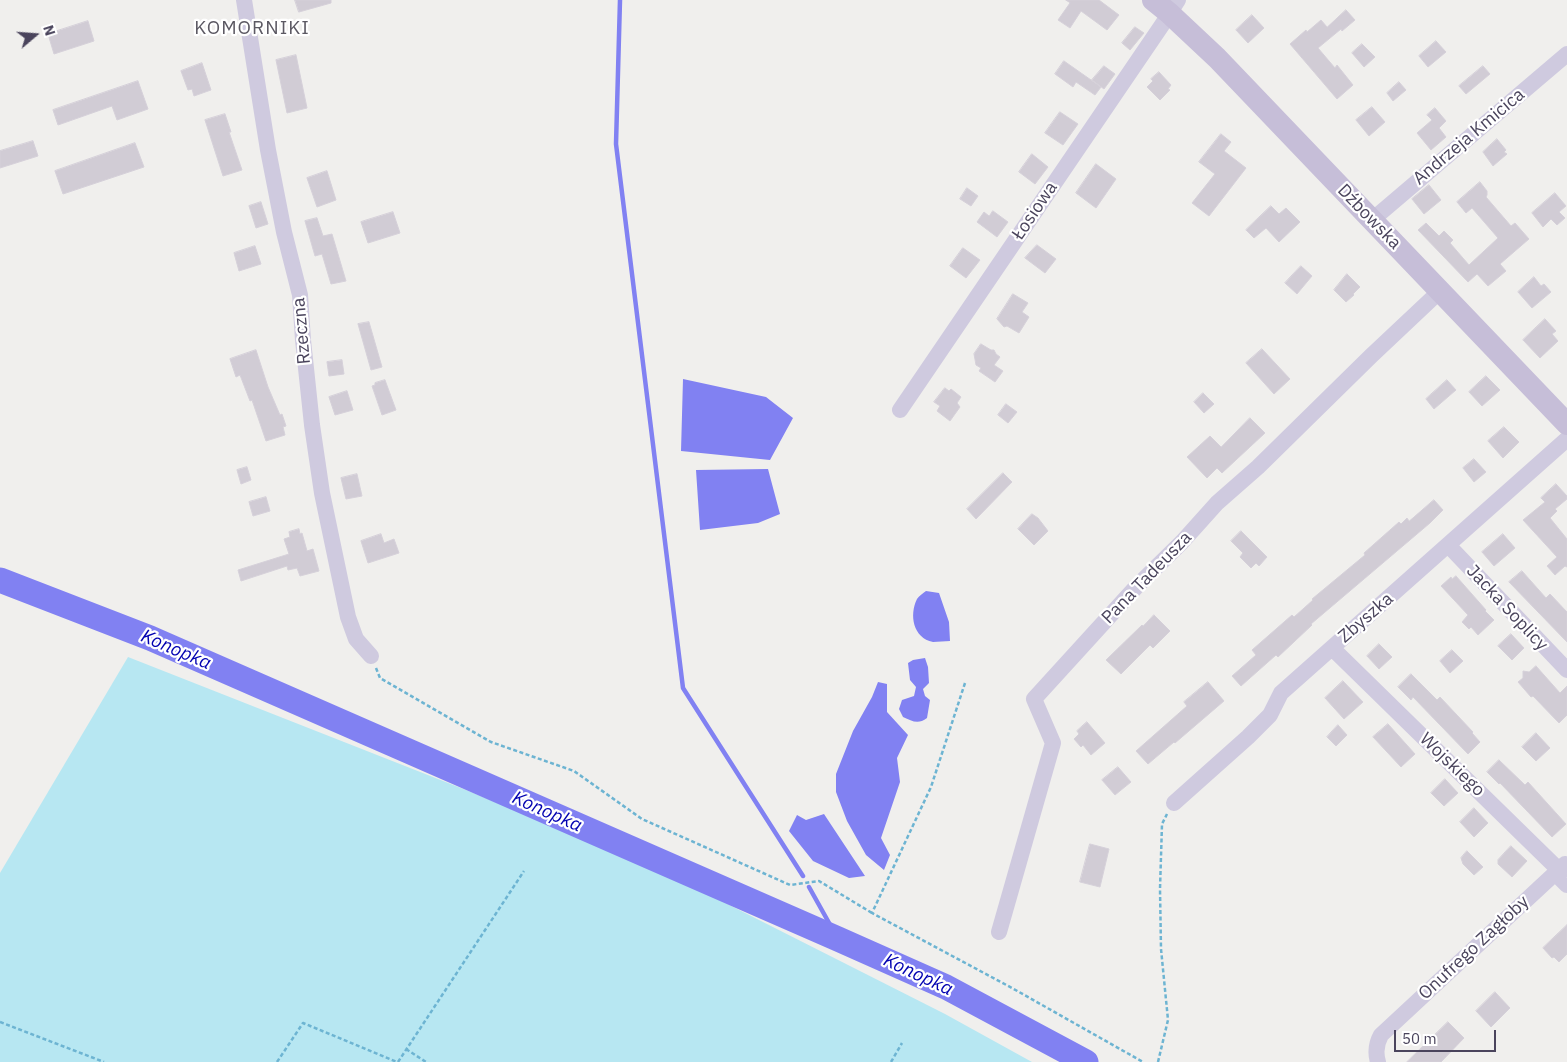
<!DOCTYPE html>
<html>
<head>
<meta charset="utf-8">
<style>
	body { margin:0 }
	#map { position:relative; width:1567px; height:1062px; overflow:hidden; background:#f0efed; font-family:"IBM Plex Sans",sans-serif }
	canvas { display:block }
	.north { position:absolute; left:10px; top:10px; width:50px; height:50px; -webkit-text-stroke:4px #fff; paint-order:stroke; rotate:72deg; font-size:14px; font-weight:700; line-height:20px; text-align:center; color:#4a445c }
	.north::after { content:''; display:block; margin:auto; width:18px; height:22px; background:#4a445c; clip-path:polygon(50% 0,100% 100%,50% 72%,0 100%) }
	.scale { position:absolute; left:1394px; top:1030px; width:102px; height:22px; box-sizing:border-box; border:2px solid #4a445c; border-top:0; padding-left:6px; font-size:15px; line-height:18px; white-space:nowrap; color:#4a445c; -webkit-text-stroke:4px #fff; paint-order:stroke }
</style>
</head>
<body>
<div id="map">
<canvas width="1567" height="1062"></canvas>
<div class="north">N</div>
<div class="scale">50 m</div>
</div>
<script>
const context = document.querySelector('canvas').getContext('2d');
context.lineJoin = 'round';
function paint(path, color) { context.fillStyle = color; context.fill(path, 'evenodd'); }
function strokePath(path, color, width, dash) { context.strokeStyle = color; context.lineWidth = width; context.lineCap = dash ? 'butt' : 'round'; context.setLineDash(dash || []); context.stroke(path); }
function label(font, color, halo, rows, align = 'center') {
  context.font = font + ' "IBM Plex Sans",sans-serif'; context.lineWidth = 4.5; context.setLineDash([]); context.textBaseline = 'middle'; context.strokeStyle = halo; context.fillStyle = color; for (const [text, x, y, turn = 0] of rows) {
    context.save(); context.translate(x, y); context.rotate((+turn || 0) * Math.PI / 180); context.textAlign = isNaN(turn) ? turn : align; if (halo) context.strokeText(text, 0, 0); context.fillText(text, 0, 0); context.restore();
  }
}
paint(new Path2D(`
	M 128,657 L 466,790 L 670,875 L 945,1014 L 1032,1062 L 0,1062 L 0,873 Z`), '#b7e7f2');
paint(new Path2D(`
	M 683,379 L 766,397 L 793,418 L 770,460 L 681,451 Z
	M 768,469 L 780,514 L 758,523 L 700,530 L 696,470 Z
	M 926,591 L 939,593 L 949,622 L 950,641 C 945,641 938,642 933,642 C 913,638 909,615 917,599 C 919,596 923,593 926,591 Z
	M 925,658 L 928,667 L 929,683 L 923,689 L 925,696 L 930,700 L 927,718 C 918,725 912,721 903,717 L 899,709 L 902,700 L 914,696 L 916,687 L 910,680 L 908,663 L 913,660 Z
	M 878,682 L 887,684 L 887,712 L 908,735 L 897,758 L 900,782 L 881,838 L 890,855 L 884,870 L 866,855 L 847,821 L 836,792 L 836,774 L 853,731 L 872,697 Z
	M 824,814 L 865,876 L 849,878 L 813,861 L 789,831 L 797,815 L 806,820 Z`), '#8181f2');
strokePath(new Path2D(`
	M 620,0 L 616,144 L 683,688 L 803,876
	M 809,887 L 838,939`), '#8181f2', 4.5);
strokePath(new Path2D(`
	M 0,580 L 150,638 L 838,939 L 946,987 L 1086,1062`), '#8181f2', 25);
const building = new Path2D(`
	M 295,0 L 331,0 L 331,3 L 299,12 Z
	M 1066,0 L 1099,0 L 1119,15 L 1107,30 L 1081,11 L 1070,28 L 1058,20 L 1070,3 Z
	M 1346,10 L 1355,20 L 1342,31 L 1341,29 L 1318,48 L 1335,68 L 1337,65 L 1353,85 L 1337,99 L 1290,44 L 1306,30 L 1307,32 L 1321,20 L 1327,27 Z
	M 1252,15 L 1264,28 L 1248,43 L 1236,30 Z
	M 88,21 L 94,41 L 54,54 L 48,34 Z
	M 1135,27 L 1144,33 L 1130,50 L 1122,43 Z
	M 1436,41 L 1446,52 L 1428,67 L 1419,56 Z
	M 1362,44 L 1375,57 L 1364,67 L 1352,53 Z
	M 296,55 L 307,108 L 287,113 L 276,60 Z
	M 1064,61 L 1101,87 L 1095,95 L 1076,82 L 1073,87 L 1055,74 Z
	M 202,63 L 211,90 L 194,96 L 192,89 L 188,90 L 181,71 Z
	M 1104,66 L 1115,74 L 1104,89 L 1092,80 Z
	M 1483,66 L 1490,74 L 1466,94 L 1459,86 Z
	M 1159,72 L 1171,85 L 1168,89 L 1170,90 L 1160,100 L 1147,87 L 1153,81 L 1151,79 Z
	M 138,81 L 148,109 L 117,120 L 112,106 L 58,125 L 53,110 Z
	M 1399,82 L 1406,90 L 1393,101 L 1387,93 Z
	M 1372,107 L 1385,122 L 1369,136 L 1356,120 Z
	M 1435,108 L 1446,121 L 1439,128 L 1446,137 L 1431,150 L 1417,133 L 1432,120 L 1427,115 Z
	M 1060,112 L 1078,124 L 1063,145 L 1045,133 Z
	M 225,114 L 231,132 L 229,132 L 242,170 L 223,176 L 205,120 Z
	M 1221,134 L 1231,142 L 1224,151 L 1246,168 L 1209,216 L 1192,203 L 1215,174 L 1199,162 Z
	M 1497,139 L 1506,150 L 1504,152 L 1507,154 L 1493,166 L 1483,152 Z
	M 33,141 L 38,156 L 0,168 L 0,151 Z
	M 135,143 L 144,167 L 63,194 L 55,171 Z
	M 1032,154 L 1048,167 L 1035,184 L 1019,172 Z
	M 1096,164 L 1116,179 L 1096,208 L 1076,193 Z
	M 327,171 L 336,200 L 317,207 L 307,178 Z
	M 1480,182 L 1487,191 L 1487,195 L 1486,197 L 1511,226 L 1515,223 L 1529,239 L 1500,264 L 1506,271 L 1488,286 L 1477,274 L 1468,282 L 1418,230 L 1426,223 L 1439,236 L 1444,231 L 1453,240 L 1450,243 L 1469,265 L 1498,238 L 1472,208 L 1466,213 L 1457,202 Z
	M 1429,185 L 1441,200 L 1424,214 L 1412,199 Z
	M 967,188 L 978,196 L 971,206 L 960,199 Z
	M 1555,193 L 1566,206 L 1559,212 L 1565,218 L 1557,225 L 1551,219 L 1543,227 L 1532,213 Z
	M 261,202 L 268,224 L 256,228 L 249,206 Z
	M 1271,206 L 1279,214 L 1286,208 L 1300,222 L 1279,242 L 1266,228 L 1254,238 L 1246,230 Z
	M 993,211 L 1008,222 L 997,237 L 977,222 L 984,212 L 989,216 Z
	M 393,212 L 400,233 L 368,243 L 361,222 Z
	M 317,218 L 323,236 L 332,234 L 346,281 L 331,284 L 322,254 L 315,256 L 305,221 Z
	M 1037,245 L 1056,259 L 1045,273 L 1025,258 Z
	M 255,246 L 261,264 L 239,271 L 234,253 Z
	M 963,248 L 980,260 L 966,278 L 950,266 Z
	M 1301,266 L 1312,276 L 1297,294 L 1285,283 Z
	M 1347,274 L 1360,287 L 1353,294 L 1354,295 L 1346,302 L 1334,290 Z
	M 1534,277 L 1541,286 L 1544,284 L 1551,292 L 1532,308 L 1518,292 Z
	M 1013,294 L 1028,303 L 1022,312 L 1029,317 L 1019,333 L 1007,326 L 1004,327 L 997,319 Z
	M 1545,319 L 1556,331 L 1552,334 L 1558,341 L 1540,358 L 1523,340 Z
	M 369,322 L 382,367 L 371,370 L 358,324 Z
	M 981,344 L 991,350 L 994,350 L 996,354 L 1000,357 L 994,365 L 1003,371 L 995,382 L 979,371 L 981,368 L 976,365 L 974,354 Z
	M 1262,349 L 1290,379 L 1274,394 L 1246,363 Z
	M 256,350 L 268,387 L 280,415 L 282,414 L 286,426 L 283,427 L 285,435 L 266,441 L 252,400 L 250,401 L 240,375 L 236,377 L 230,359 Z
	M 342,360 L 344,374 L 329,376 L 327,362 Z
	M 1486,376 L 1500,390 L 1482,406 L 1469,392 Z
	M 385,380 L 396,410 L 382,415 L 372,386 L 375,385 L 375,383 Z
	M 1447,380 L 1456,390 L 1434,409 L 1426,399 Z
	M 945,388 L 949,391 L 951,389 L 961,397 L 957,403 L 960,407 L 950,421 L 937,411 L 940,406 L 934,402 Z
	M 347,391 L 353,410 L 335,415 L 329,397 Z
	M 1203,393 L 1214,404 L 1204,413 L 1194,402 Z
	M 1006,404 L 1017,412 L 1008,423 L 998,415 Z
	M 1250,418 L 1265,433 L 1222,473 L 1217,468 L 1207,478 L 1187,457 L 1210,436 L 1221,447 Z
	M 1504,427 L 1519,442 L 1503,458 L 1488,441 Z
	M 1474,459 L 1486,472 L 1474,482 L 1463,468 Z
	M 247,467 L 251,480 L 241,484 L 237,470 Z
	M 1003,473 L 1012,482 L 976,519 L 967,509 Z
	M 357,474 L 362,496 L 346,499 L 341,478 Z
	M 1556,484 L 1567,496 L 1567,499 L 1555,509 L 1557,511 L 1550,518 L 1567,539 L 1567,567 L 1565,566 L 1555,575 L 1547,566 L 1557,557 L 1523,520 L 1545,502 L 1541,498 Z
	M 266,497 L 270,511 L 253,516 L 249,502 Z
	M 1434,500 L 1443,510 L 1430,523 L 1311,624 L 1312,625 L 1278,657 L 1276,655 L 1241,686 L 1232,676 L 1256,655 L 1252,650 L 1292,615 L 1294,617 L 1313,600 L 1312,599 L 1365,555 L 1364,553 L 1399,522 L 1401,524 L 1407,518 L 1409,521 Z
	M 1032,514 L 1038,518 L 1048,531 L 1034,545 L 1018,529 Z
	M 299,529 L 300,534 L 302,533 L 307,551 L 313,549 L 319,571 L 300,576 L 297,568 L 288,570 L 287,566 L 241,581 L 238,570 L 289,554 L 284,539 L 290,537 L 289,532 Z
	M 1241,531 L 1267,557 L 1259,566 L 1256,563 L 1251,568 L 1240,557 L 1243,553 L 1231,541 Z
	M 381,534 L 384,543 L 394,539 L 399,553 L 368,563 L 361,541 Z
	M 1503,534 L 1515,548 L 1494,566 L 1482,552 Z
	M 1522,571 L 1546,598 L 1550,594 L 1567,612 L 1567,642 L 1509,582 Z
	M 1456,576 L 1486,610 L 1485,611 L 1494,620 L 1478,635 L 1471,627 L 1469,629 L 1462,622 L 1468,615 L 1441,586 L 1451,577 L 1452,579 Z
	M 1154,615 L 1170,631 L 1153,648 L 1150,645 L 1121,674 L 1106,660 L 1142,625 L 1143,626 Z
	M 1511,634 L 1524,648 L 1512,660 L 1498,646 Z
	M 1379,644 L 1392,657 L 1379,669 L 1367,656 Z
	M 1452,650 L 1463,661 L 1450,673 L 1440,661 Z
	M 1536,666 L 1560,693 L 1567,686 L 1567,715 L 1559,723 L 1533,696 L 1531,697 L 1518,682 L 1523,678 L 1523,671 L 1529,672 Z
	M 1411,674 L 1437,700 L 1440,697 L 1473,732 L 1472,733 L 1480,742 L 1468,754 L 1413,697 L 1411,700 L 1398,687 Z
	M 1343,681 L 1363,702 L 1344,719 L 1325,698 Z
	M 1208,682 L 1224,701 L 1175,743 L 1174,742 L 1148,764 L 1136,751 L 1187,706 L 1184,702 Z
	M 1087,722 L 1105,743 L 1091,755 L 1083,745 L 1081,747 L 1074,739 L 1079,734 L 1077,731 Z
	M 1388,724 L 1415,754 L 1401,767 L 1373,737 Z
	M 1338,725 L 1347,735 L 1336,746 L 1327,737 Z
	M 1536,733 L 1550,748 L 1536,761 L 1522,747 Z
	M 1499,760 L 1525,785 L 1528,782 L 1566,824 L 1552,837 L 1500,783 L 1499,784 L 1487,772 Z
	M 1118,767 L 1131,782 L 1115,795 L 1102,780 Z
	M 1445,779 L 1458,793 L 1444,806 L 1431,793 Z
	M 1474,808 L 1488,823 L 1474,837 L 1460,822 Z
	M 1090,844 L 1109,849 L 1100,887 L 1080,882 Z
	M 1511,846 L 1527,861 L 1512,877 L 1498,864 L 1498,860 Z
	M 1467,851 L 1483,867 L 1474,875 L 1463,864 L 1461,858 Z
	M 1567,925 L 1567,954 L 1559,962 L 1554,957 L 1552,958 L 1543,948 Z
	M 1495,992 L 1510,1008 L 1491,1027 L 1476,1011 Z
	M 1448,1022 L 1464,1038 L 1441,1062 L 1407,1062 Z`);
paint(building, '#d1ccd5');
strokePath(building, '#d5d0d9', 1);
strokePath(new Path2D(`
	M 376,668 L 380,678 L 491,742 L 574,771 L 642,819 L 790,885 L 819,881 L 872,913
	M 965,683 L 931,787 L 872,913 L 1012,988 L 1143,1062
	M 0,1022 L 104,1062
	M 406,1049 L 426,1062
	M 277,1062 L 303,1023 L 397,1062
	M 398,1062 L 524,871
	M 891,1062 L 902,1043
	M 1158,1062 L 1168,1020 L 1161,949 L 1160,889 L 1162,824 L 1167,814`), '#6db4d2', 2.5, [4, 2.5]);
strokePath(new Path2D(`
	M 244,0 L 268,150 L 284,232 L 300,295 L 303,340 L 312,425 L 322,493 L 348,617 L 356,639 L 371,656
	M 1372,220 L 1567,54
	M 900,410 L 1162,25 L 1178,0
	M 1448,545 L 1567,670
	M 1332,648 L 1559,870 L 1561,879 L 1567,885
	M 1174,803 L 1248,737 L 1270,715 L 1281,693 L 1567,439
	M 999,932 L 1053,743 L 1034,699 L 1137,586 L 1182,542 L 1217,503 L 1258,467 L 1371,356 L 1440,291
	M 1378,1062 C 1375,1052 1376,1044 1381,1035 L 1565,864`), '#cfcadf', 16);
strokePath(new Path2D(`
	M 1153,0 L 1169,13 L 1217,58 L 1567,424`), '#c6bed8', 22);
label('18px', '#4a445c', '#fff', [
	["Andrzeja Kmicica",1469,137,-40],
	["Łosiowa",1035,211,-56],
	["Dźbowska",1369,217,46],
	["Rzeczna",302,331,-95],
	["Pana Tadeusza",1147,578,-46],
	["Jacka Soplicy",1507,608,47],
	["Zbyszka",1366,618,-41],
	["Wojskiego",1452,765,44],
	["Onufrego Zagłoby",1474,948,-43]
]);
context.letterSpacing = '1px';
label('19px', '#5c5963', '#fff', [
	["KOMORNIKI",252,29]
]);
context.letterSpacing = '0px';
label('italic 19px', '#0202b1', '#fff', [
	["Konopka",176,650,23],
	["Konopka",547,812,24],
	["Konopka",918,975,25]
]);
</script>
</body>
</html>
